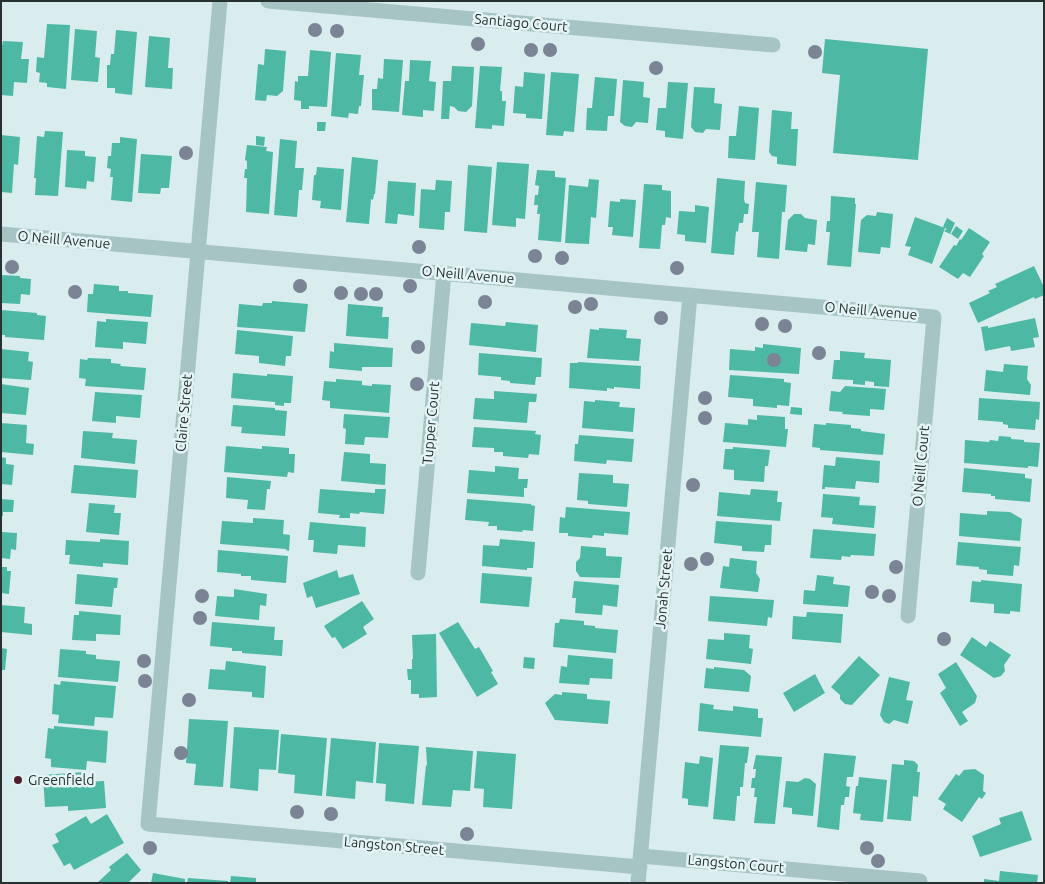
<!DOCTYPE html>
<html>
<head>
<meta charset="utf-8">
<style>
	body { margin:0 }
	#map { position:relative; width:1045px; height:884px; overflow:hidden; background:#d9ecee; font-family:Ubuntu,sans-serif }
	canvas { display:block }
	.frame { position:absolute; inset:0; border:2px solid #263130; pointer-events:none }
</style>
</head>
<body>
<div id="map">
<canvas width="1045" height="884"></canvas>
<div class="frame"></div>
</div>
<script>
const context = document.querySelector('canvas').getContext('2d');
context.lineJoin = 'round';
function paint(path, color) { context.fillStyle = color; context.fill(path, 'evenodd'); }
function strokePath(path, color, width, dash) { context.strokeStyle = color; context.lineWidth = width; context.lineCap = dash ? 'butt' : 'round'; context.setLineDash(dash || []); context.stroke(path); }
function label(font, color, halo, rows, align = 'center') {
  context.font = font + ' Ubuntu,sans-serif'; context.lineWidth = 5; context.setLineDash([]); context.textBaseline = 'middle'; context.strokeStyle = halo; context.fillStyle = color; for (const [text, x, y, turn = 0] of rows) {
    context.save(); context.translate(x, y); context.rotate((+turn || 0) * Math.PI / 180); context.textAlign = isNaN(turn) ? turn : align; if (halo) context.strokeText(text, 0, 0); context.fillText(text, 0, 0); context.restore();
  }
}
paint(new Path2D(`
	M 47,24 L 70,25 L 66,89 L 47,87 L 47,83 L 39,82 L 40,73 L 36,72 L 37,57 L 44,58 Z
	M 75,29 L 97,31 L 95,57 L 100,58 L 98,82 L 71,80 Z
	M 116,30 L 137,32 L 132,95 L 115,93 L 115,88 L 107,88 L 107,65 L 110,65 L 111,54 L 114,54 Z
	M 149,36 L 170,38 L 168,68 L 173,68 L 172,89 L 145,87 Z
	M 825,39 L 928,49 L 918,160 L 833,153 L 840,75 L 822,73 Z
	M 3,41 L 23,42 L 21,59 L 29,59 L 27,83 L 14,82 L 13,96 L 1,95 L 1,51 Z
	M 265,49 L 286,51 L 283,91 L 277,96 L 267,95 L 266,101 L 255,100 L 258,64 L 264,65 Z
	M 310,50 L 331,52 L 327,107 L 309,106 L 309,109 L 301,109 L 301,101 L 294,100 L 295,81 L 298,82 L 298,76 L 308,76 Z
	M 336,53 L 361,55 L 359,75 L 364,75 L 361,106 L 359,106 L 358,114 L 349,113 L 348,118 L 331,116 Z
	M 384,59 L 403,60 L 399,112 L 372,110 L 372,89 L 377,89 L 378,78 L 383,79 Z
	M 410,60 L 431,61 L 429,81 L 436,82 L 434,111 L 423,110 L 423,117 L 402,115 L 405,81 L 409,81 Z
	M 452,66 L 474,67 L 472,106 L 466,112 L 458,111 L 454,107 L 450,106 L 449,119 L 441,119 L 443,81 L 451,81 Z
	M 480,66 L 502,67 L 500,91 L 502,91 L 502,101 L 506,101 L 504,126 L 492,125 L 492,129 L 475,128 Z
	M 524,72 L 545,74 L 542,119 L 526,118 L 526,114 L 513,113 L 515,86 L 523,87 Z
	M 551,72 L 579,74 L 574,132 L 564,131 L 563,136 L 546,135 Z
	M 595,77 L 617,79 L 614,116 L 608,116 L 607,131 L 586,130 L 587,108 L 592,108 Z
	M 623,80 L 644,82 L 643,97 L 650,98 L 648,123 L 636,122 L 632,127 L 625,126 L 620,122 Z
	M 668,82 L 688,83 L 683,139 L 665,137 L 665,131 L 656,130 L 658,108 L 666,108 Z
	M 694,87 L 715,88 L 714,103 L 722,104 L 720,130 L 706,129 L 703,133 L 695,132 L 691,127 Z
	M 739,106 L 759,108 L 755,160 L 728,158 L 729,136 L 736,136 Z
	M 772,110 L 792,112 L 791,129 L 798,129 L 796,166 L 777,164 L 777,157 L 772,156 L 769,152 Z
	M 317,122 L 326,122 L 325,131 L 317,131 Z
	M 45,131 L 63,132 L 58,196 L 35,195 L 36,178 L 34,178 L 37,136 L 44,137 Z
	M 1,135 L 20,137 L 18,165 L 14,164 L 12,193 L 1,192 Z
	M 256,136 L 265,137 L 264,146 L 256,145 Z
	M 120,137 L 137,139 L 132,202 L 111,200 L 113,177 L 110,177 L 111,169 L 107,168 L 108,156 L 111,156 L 112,143 L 120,143 Z
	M 280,139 L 297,141 L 295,168 L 304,168 L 302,190 L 299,190 L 297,217 L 274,215 Z
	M 247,145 L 267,147 L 266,151 L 273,152 L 269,214 L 246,212 L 247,178 L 244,178 L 245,169 L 247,169 L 247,161 L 245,160 Z
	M 67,150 L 85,151 L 85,156 L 96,157 L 94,182 L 87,181 L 86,189 L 65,187 Z
	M 141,154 L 172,156 L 169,188 L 161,188 L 160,194 L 138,193 Z
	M 352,157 L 378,160 L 375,194 L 374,194 L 373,200 L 371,199 L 369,224 L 346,222 Z
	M 497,162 L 529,164 L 525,219 L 516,218 L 516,227 L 492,225 Z
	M 468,165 L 492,167 L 487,233 L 464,231 Z
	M 317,167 L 344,169 L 341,210 L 320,208 L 321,201 L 312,200 L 314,175 L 316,175 Z
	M 537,170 L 555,171 L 555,177 L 566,178 L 561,242 L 538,240 L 540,214 L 537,214 L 538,205 L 534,205 L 535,195 L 538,195 L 539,186 L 535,185 Z
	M 717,178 L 745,181 L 744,199 L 745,203 L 749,204 L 748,214 L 744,214 L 743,223 L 739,223 L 738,232 L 736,231 L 734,255 L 711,253 Z
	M 589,179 L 599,180 L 596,218 L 591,217 L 589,244 L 565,243 L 569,185 L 588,187 Z
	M 436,180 L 452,181 L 450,212 L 445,212 L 444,230 L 419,228 L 421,189 L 435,190 Z
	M 388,181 L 416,183 L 414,216 L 398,214 L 397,224 L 385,223 Z
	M 756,182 L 787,185 L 785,212 L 782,212 L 779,259 L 757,257 L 759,232 L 752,232 Z
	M 644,184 L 662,185 L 662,190 L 671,191 L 671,218 L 666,217 L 665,225 L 662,225 L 660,249 L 639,248 Z
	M 831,196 L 855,198 L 855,204 L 856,204 L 851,267 L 827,265 L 830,232 L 826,232 L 827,221 L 830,221 Z
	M 620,199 L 636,200 L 633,237 L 612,235 L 613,227 L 608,227 L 610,201 L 620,202 Z
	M 695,205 L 709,207 L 706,243 L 685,241 L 685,235 L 677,234 L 679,211 L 695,212 Z
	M 877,212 L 893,214 L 890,248 L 881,247 L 880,254 L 858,252 L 861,220 L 867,215 L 876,216 Z
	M 794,214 L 801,214 L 805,218 L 817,220 L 815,245 L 808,244 L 807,252 L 785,250 L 788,220 Z
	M 915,217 L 945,228 L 932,264 L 908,255 L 911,247 L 905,246 Z
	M 947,218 L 955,223 L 950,234 L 944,231 L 947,229 L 943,227 Z
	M 956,226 L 963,231 L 958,239 L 951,234 Z
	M 969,228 L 990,242 L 982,254 L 984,256 L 970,277 L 963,273 L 958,279 L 939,267 L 954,245 L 956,246 L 960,239 L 961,240 Z
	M 1034,266 L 1044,287 L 1044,295 L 1035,299 L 1034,297 L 978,323 L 969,303 L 990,293 L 988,291 L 997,287 L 995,284 Z
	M 1,275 L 20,276 L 20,278 L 31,279 L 30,295 L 21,294 L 20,304 L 1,303 Z
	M 94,284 L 119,286 L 119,291 L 128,291 L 128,293 L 153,295 L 151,317 L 87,312 L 88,294 L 93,294 Z
	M 272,301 L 308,304 L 305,332 L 237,327 L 239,304 L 262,306 L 263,303 L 272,303 Z
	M 348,304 L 383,307 L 382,317 L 389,317 L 388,339 L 346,336 Z
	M 1,310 L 37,313 L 37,315 L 46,316 L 44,340 L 5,337 L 5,335 L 1,335 Z
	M 1035,318 L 1039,337 L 1033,338 L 1035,347 L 1011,351 L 1010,346 L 985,351 L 981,327 L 988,326 L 988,328 Z
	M 106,319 L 148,322 L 146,344 L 123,342 L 123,349 L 95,347 L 97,321 L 106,322 Z
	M 506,322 L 538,325 L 536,352 L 469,345 L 471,323 L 505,326 Z
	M 599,328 L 627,330 L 626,338 L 641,339 L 639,361 L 587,358 L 590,329 L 599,330 Z
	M 237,330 L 293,336 L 291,356 L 286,356 L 285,366 L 259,363 L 259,356 L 235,354 Z
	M 334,343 L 393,348 L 392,367 L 362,367 L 362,371 L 329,368 L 330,351 L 334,352 Z
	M 763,344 L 801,348 L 799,374 L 729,370 L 730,349 L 755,351 L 755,347 L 763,348 Z
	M 1,349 L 29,352 L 28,361 L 33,362 L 31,380 L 1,378 Z
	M 840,351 L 865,353 L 864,358 L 891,360 L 889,387 L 874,386 L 874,382 L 865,381 L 865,385 L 853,384 L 853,380 L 832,379 L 834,360 L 840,360 Z
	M 479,353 L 542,358 L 541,377 L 536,377 L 535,385 L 510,383 L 510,381 L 501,380 L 501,377 L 478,375 Z
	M 88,358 L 111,359 L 111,363 L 121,364 L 120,366 L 146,368 L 144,390 L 85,386 L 86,379 L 79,378 L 80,359 L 87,360 Z
	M 578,362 L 641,366 L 640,389 L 614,387 L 614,389 L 607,388 L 607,391 L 569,388 L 570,363 L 578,363 Z
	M 1004,364 L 1028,366 L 1027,379 L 1031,385 L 1030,395 L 984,391 L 986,370 L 1003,372 Z
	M 233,373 L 267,376 L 267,374 L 293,376 L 291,403 L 284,403 L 284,406 L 275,405 L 275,402 L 231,398 Z
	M 730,375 L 784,379 L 784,382 L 791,383 L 789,406 L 777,405 L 777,408 L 753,406 L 753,399 L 728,397 Z
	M 336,379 L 362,381 L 362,385 L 372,386 L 372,384 L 391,385 L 389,413 L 330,408 L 330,401 L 322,400 L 324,381 L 336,382 Z
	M 1,384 L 29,388 L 26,415 L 1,413 Z
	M 845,386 L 886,389 L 884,410 L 870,409 L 870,416 L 842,414 L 843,412 L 829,411 L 831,391 L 840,392 Z
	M 494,391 L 537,394 L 536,402 L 529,402 L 527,423 L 473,419 L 475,398 L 494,399 Z
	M 95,392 L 142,395 L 140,418 L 116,416 L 116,423 L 92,421 Z
	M 979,398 L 1040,402 L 1039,420 L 1036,419 L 1035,430 L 1008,428 L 1008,425 L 1003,424 L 1003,422 L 978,420 Z
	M 595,400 L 620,402 L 619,407 L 635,408 L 633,432 L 582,428 L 584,401 L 595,402 Z
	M 233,405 L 275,408 L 275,410 L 287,411 L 285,436 L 241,433 L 242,427 L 231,426 Z
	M 791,407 L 802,408 L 802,415 L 790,414 Z
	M 344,414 L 390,417 L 388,438 L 365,437 L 364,445 L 345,444 L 346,429 L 343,428 Z
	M 757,415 L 785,417 L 785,429 L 788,429 L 786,447 L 723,442 L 725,423 L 748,425 L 748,419 L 757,420 Z
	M 1,423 L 27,425 L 26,443 L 34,444 L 33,455 L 1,452 Z
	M 826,423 L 851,425 L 851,428 L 861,429 L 861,431 L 885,434 L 883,455 L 820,450 L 820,448 L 812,447 L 814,424 L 826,425 Z
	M 474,427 L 536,431 L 535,434 L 541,435 L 539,455 L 529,454 L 528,458 L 503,456 L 503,452 L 494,452 L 494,448 L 472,447 Z
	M 83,431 L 113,433 L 112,438 L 137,440 L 135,464 L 81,458 Z
	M 579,435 L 634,439 L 632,462 L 607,460 L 606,464 L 574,461 L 575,444 L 578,444 Z
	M 999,436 L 1011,437 L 1011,439 L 1024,440 L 1024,442 L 1040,443 L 1038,467 L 1028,466 L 1028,468 L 964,463 L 965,440 L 989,442 L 990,440 L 998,441 Z
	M 226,446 L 262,449 L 262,446 L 289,448 L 289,454 L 295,454 L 294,473 L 288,472 L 287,477 L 224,472 Z
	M 733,447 L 770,450 L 768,466 L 765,466 L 764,482 L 734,480 L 734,470 L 723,469 L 725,449 L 733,449 Z
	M 344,452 L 370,454 L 370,463 L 386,464 L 385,485 L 341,481 Z
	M 1,457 L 6,458 L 6,464 L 14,465 L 12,485 L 1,484 Z
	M 836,457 L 880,461 L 879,483 L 856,481 L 855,489 L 825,487 L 825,489 L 822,489 L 824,465 L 835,466 Z
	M 74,465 L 138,470 L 136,498 L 71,493 Z
	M 495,466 L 519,468 L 518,479 L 528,479 L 527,488 L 524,488 L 524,497 L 467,493 L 469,470 L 495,472 Z
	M 964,468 L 1025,474 L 1025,478 L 1032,479 L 1030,502 L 995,499 L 995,496 L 991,496 L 991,494 L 962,492 Z
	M 579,473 L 613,475 L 613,483 L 629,484 L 627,507 L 588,504 L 588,501 L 577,500 Z
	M 227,477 L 271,481 L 270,489 L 267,489 L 265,510 L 247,509 L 248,500 L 226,498 Z
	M 320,489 L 375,493 L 375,489 L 386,489 L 384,514 L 360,512 L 359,514 L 350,513 L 350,518 L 339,518 L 340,515 L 318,513 Z
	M 751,489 L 778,491 L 777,502 L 782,502 L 780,521 L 717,516 L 719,492 L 750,495 Z
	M 823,494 L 860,497 L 859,505 L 876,506 L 874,528 L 832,524 L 833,518 L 821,517 Z
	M 1,499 L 14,500 L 13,512 L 3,512 L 3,516 L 1,516 Z
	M 467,499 L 531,504 L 531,505 L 535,506 L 533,531 L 523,530 L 522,532 L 497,530 L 497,526 L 488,526 L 489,522 L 465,520 Z
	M 89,503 L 115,505 L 114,513 L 121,513 L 119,535 L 86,532 Z
	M 566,507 L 630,512 L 628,535 L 604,533 L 604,536 L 593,535 L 592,538 L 568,536 L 568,533 L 559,533 L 560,517 L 565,518 Z
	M 987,511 L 1010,512 L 1022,519 L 1020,541 L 959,536 L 960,513 L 987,515 Z
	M 253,518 L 284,520 L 283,534 L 290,535 L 289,551 L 286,550 L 286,549 L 220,544 L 222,521 L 253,523 Z
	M 716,521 L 772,525 L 771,545 L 765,545 L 764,552 L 742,551 L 742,546 L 714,543 Z
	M 310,522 L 366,527 L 365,547 L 338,545 L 337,554 L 313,552 L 314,540 L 308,540 Z
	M 813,529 L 876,534 L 874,556 L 851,555 L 850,557 L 842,556 L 841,560 L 810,558 Z
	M 1,532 L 17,533 L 16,550 L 11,549 L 10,559 L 1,558 Z
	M 100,539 L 129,541 L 128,565 L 103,563 L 103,567 L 69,564 L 70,555 L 65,555 L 66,540 L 100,542 Z
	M 500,539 L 535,542 L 533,568 L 527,568 L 527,570 L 482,566 L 483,545 L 499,546 Z
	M 958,542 L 1021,547 L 1019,566 L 1014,565 L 1013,576 L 987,574 L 987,570 L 979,569 L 979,567 L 956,565 Z
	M 581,546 L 606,548 L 606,556 L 622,557 L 620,578 L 580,577 L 576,571 L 576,562 L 580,558 Z
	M 218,550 L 288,556 L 286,583 L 251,580 L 251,576 L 241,576 L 241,574 L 217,572 Z
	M 730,558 L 757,561 L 756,573 L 760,579 L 758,592 L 720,588 L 723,566 L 729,567 Z
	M 1,567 L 7,567 L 7,571 L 11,571 L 9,594 L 1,593 Z
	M 337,570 L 339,578 L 353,574 L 360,594 L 316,608 L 312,596 L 307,598 L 303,583 Z
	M 482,573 L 532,577 L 529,607 L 480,603 Z
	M 77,574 L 118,578 L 117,588 L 114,588 L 112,607 L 75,604 Z
	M 817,575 L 834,577 L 833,584 L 850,586 L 848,607 L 803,604 L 804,590 L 815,591 Z
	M 981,580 L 1022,584 L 1020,612 L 1010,611 L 1010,614 L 994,613 L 994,604 L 970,602 L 972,581 L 981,582 Z
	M 574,581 L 619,585 L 617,607 L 603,605 L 602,615 L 575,613 L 576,598 L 572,598 Z
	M 234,589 L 267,594 L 266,606 L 260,605 L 259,620 L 215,616 L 217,596 L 234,597 Z
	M 710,596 L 774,600 L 772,618 L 768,617 L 767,626 L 708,621 Z
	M 362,601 L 374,619 L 363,627 L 367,634 L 343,649 L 335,637 L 332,638 L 324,626 Z
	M 1,605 L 25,607 L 24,623 L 32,624 L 32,635 L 1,632 Z
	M 79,611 L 121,615 L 120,635 L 96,634 L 96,641 L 72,640 L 74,615 L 79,615 Z
	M 807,612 L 843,614 L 841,643 L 792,639 L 793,616 L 806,617 Z
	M 560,619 L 584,621 L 584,625 L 595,626 L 595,628 L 618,630 L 616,653 L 553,647 L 555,623 L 559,623 Z
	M 212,622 L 275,627 L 274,640 L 283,640 L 282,656 L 242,653 L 242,651 L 232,651 L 232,648 L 210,646 Z
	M 458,622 L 475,649 L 479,647 L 493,671 L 491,672 L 498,684 L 477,697 L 439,633 Z
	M 724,633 L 750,635 L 749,648 L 753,649 L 751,664 L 706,659 L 708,639 L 724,640 Z
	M 436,634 L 437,697 L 419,698 L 419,694 L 411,694 L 411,680 L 408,680 L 407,669 L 412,669 L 412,659 L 413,659 L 412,635 Z
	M 972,637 L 986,647 L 990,641 L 1011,655 L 1004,665 L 1005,671 L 1001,676 L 994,678 L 960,655 Z
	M 1,648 L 7,649 L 5,670 L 1,670 Z
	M 60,649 L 86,651 L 86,654 L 96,655 L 96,659 L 120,661 L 118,682 L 58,677 Z
	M 568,655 L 613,659 L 612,679 L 590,678 L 589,685 L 559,683 L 561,666 L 567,667 Z
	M 859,656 L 880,675 L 852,705 L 845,704 L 840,699 L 840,695 L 831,687 Z
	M 524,657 L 535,658 L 534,669 L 523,668 Z
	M 226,661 L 266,666 L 264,698 L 252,697 L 252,692 L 208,689 L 210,669 L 225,670 Z
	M 956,662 L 977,696 L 975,703 L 962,712 L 968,721 L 960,726 L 940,693 L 946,688 L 938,674 Z
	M 714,667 L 744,670 L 751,676 L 749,692 L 704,688 L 706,668 L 714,669 Z
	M 815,674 L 825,693 L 794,712 L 783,693 Z
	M 889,677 L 910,682 L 906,700 L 913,701 L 908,724 L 894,720 L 889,724 L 884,722 L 880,715 Z
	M 61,681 L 116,686 L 113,718 L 95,717 L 94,726 L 58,723 L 59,715 L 52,714 L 54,684 L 60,685 Z
	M 562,692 L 587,694 L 587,699 L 610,701 L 608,724 L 555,720 L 545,703 L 555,694 L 562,695 Z
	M 700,703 L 714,705 L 713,709 L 733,711 L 733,706 L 758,709 L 758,718 L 763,718 L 761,737 L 698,731 Z
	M 189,719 L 228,721 L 223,787 L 194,785 L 196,764 L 186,763 Z
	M 54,726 L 108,731 L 106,763 L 87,761 L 86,770 L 51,767 L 51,759 L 45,758 L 48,728 L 54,729 Z
	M 234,727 L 279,730 L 276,770 L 259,769 L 258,791 L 230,788 Z
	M 281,734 L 327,738 L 322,796 L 294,793 L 295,775 L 278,773 Z
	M 331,738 L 376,742 L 373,783 L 356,781 L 355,799 L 326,796 Z
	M 379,743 L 419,746 L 414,804 L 385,801 L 386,784 L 376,783 Z
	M 720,745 L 749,747 L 747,763 L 745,763 L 743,787 L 740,787 L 740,796 L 737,796 L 735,821 L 713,819 Z
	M 426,747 L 473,751 L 470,791 L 453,790 L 451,807 L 422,805 L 426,765 L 427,766 Z
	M 477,751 L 516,754 L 512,809 L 483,807 L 484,789 L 474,788 Z
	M 824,753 L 856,756 L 853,777 L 847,777 L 846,786 L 850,787 L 849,797 L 845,797 L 844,805 L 841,805 L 839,830 L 817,827 Z
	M 756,755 L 782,757 L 775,824 L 754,823 L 757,797 L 754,797 L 755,788 L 751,788 L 752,778 L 755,778 L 756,769 L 753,769 Z
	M 700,756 L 713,758 L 708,807 L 688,805 L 688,799 L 682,798 L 685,762 L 699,764 Z
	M 904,760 L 914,761 L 918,765 L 917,772 L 920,772 L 918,797 L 913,796 L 911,821 L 887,819 L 892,764 L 904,765 Z
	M 975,769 L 984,775 L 983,791 L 986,793 L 982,799 L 979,797 L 962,822 L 943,809 L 946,804 L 938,799 L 956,774 L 959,776 L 964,770 Z
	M 86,772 L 86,782 L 104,781 L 106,808 L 68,811 L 68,806 L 45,807 L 43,775 Z
	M 859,777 L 887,780 L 883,822 L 860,820 L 861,814 L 853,813 L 856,786 L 858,786 Z
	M 805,778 L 810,779 L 816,784 L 813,816 L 792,814 L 792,808 L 783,807 L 786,781 L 798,782 Z
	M 1022,811 L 1032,840 L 980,857 L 972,836 L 1001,824 L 999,818 Z
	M 107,814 L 124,843 L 74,870 L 70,863 L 64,866 L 52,845 L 59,842 L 55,834 L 86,816 L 91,824 Z
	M 127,853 L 141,870 L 129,882 L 129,883 L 97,883 L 111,870 L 109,867 Z
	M 1000,871 L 1038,875 L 1037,883 L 984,883 L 984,879 L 999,881 Z
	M 153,873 L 185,879 L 185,883 L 151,883 Z
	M 231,876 L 256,878 L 256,883 L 230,883 Z
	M 188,878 L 228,881 L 228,883 L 187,883 Z`), '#4db8a3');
strokePath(new Path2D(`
	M 220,1 L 148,824 L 640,867
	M 268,1 L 773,45
	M 1,234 L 934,317 L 908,616
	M 418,573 L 444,273
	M 641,856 L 920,881
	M 638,883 L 690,295`), '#a7c4c4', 15);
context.fillStyle = '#7a8495';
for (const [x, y] of [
	[315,30],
	[337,31],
	[478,44],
	[531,50],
	[550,50],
	[815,52],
	[656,68],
	[186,153],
	[419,247],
	[535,256],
	[562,258],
	[12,267],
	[677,268],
	[300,286],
	[410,286],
	[75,292],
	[341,293],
	[361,294],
	[376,294],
	[485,302],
	[591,304],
	[575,307],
	[661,318],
	[762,324],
	[785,326],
	[418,347],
	[819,353],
	[774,360],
	[417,384],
	[705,398],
	[705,418],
	[693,485],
	[707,559],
	[691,564],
	[896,567],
	[872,592],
	[202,596],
	[889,596],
	[200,618],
	[944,639],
	[144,661],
	[145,681],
	[189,700],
	[181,753],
	[297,812],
	[331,814],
	[467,834],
	[150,848],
	[867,848],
	[878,861]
]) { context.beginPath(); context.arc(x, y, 7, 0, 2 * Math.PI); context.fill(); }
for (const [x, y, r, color] of [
	[18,780,5,"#4e2132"]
]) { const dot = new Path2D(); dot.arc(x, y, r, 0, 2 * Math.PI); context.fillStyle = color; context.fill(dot); strokePath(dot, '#e5f4f6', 2); }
label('14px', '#263130', '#e5f4f6', [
	["Santiago Court",521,23,5],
	["O Neill Avenue",64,240,5],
	["O Neill Avenue",468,275,5],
	["O Neill Avenue",871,311,5],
	["Claire Street",184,413,-85],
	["Tupper Court",431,423,-85],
	["O Neill Court",921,466,-85],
	["Jonah Street",664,589,-85],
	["Langston Street",394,846,5],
	["Langston Court",736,864,5]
]);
label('14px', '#263130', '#e5f4f6', [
	["Greenfield",28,780]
], 'left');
</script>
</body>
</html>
